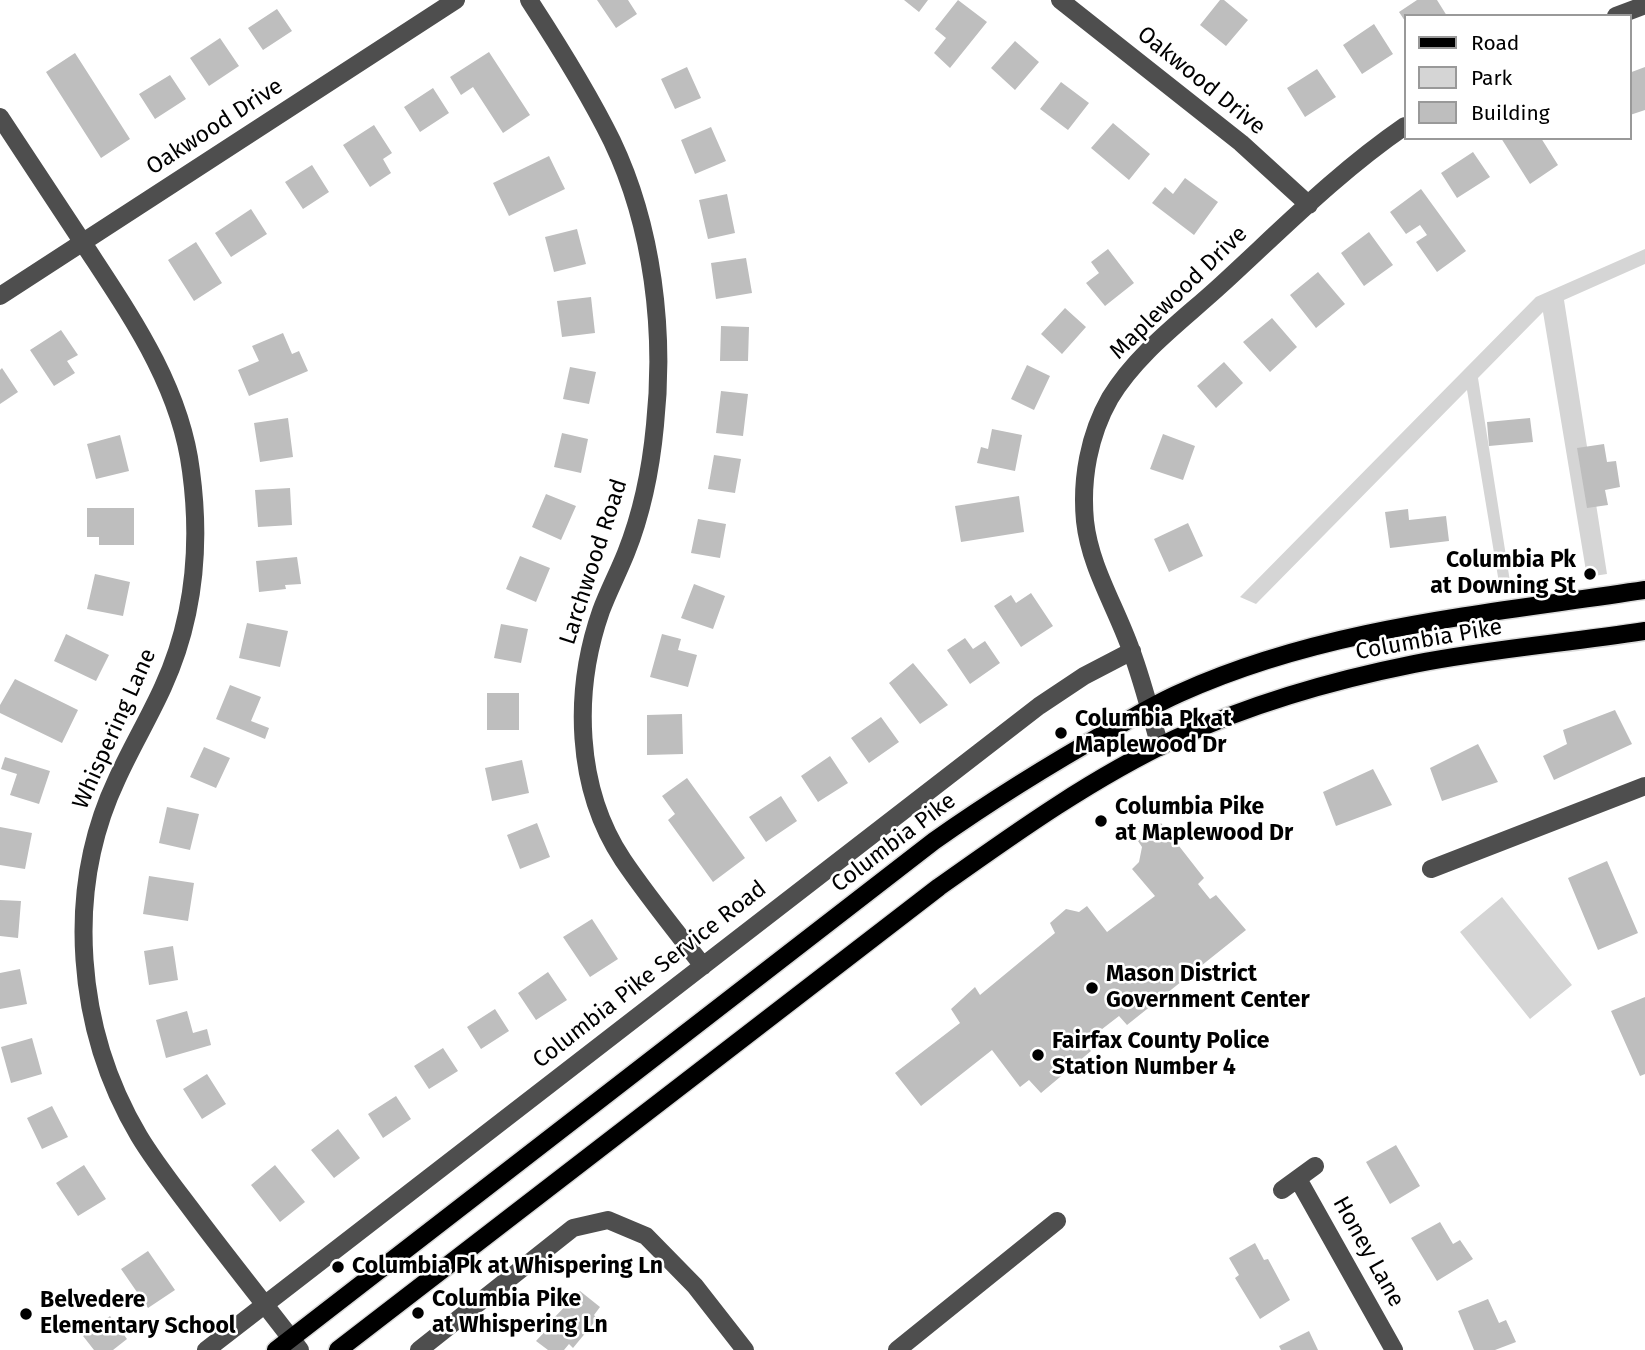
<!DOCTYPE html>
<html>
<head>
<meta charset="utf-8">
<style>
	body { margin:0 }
	#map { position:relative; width:1645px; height:1350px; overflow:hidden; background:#fff; font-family:"Fira Sans",sans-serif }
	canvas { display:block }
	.legend { position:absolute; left:1404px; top:14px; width:228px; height:126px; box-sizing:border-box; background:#fff; border:2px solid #999; margin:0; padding:9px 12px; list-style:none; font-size:21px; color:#000 }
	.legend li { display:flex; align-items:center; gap:14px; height:35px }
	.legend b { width:35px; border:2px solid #999 }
</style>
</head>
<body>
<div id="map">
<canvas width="1645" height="1350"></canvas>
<ul class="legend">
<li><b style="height:9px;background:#000"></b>Road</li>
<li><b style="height:19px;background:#d5d5d5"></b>Park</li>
<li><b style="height:19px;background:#bebebe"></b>Building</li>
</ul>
</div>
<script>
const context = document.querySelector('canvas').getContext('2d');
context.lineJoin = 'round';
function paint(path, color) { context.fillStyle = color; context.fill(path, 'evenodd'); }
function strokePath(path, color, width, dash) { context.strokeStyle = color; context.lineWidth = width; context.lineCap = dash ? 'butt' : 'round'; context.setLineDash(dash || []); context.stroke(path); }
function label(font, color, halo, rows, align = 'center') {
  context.font = font + ' "Fira Sans",sans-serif'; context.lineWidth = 5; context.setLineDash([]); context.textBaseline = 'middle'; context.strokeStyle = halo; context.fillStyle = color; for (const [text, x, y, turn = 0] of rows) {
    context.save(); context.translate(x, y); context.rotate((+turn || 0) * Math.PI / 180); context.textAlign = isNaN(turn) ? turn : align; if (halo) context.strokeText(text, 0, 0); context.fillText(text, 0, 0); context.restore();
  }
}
paint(new Path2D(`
	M 1645,249 L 1645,264 L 1564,300 L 1607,574 L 1587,577 L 1543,312 L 1478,378 L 1511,588 L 1500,589 L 1467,390 L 1256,604 L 1240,597 L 1536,297 Z
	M 1502,897 L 1572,985 L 1530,1019 L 1460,932 Z`), '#d5d5d5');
paint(new Path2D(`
	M 597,0 L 628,0 L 637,14 L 616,28 Z
	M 904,0 L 928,0 L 919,12 Z
	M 958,0 L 987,22 L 950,68 L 934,53 L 946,38 L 935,29 Z
	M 1220,0 L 1224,0 L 1248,20 L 1226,46 L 1200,25 Z
	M 1417,0 L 1437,0 L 1447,16 L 1405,16 L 1405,21 L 1399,12 Z
	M 277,9 L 292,31 L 263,50 L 248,28 Z
	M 1374,24 L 1393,54 L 1362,74 L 1343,45 Z
	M 220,38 L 239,66 L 209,86 L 190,58 Z
	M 1015,41 L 1039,62 L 1015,90 L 991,68 Z
	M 489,52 L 530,115 L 503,133 L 473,87 L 461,95 L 450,77 Z
	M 75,53 L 130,139 L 101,158 L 46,72 Z
	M 687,67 L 701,98 L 675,109 L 661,79 Z
	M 1645,67 L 1645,110 L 1630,115 L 1629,73 Z
	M 1317,69 L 1336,97 L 1305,117 L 1287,88 Z
	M 170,75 L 186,99 L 155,119 L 139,94 Z
	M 1061,82 L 1089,103 L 1068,130 L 1040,109 Z
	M 433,88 L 449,113 L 420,132 L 404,107 Z
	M 1113,123 L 1150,154 L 1129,180 L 1091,148 Z
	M 374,125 L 392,153 L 383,159 L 391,173 L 370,187 L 343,145 Z
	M 711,127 L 726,161 L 695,174 L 681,140 Z
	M 1501,138 L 1541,138 L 1558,165 L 1530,184 Z
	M 1473,152 L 1490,177 L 1457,198 L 1441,173 Z
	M 549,156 L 565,189 L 509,216 L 493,183 Z
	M 312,165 L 329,192 L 303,209 L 285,182 Z
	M 1185,178 L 1218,202 L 1194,235 L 1152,203 L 1165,187 L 1173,194 Z
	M 1421,189 L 1466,251 L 1437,272 L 1416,242 L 1427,235 L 1420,225 L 1406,234 L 1390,212 Z
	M 727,194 L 735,233 L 708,239 L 699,200 Z
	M 251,209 L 267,234 L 231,257 L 215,233 Z
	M 577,229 L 586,264 L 554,272 L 545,237 Z
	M 1369,232 L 1393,265 L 1364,286 L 1341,253 Z
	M 196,242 L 222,283 L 194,301 L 168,260 Z
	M 1108,249 L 1134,283 L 1105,306 L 1086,283 L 1099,273 L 1091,262 Z
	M 746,258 L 752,293 L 716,299 L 711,263 Z
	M 1318,272 L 1345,304 L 1316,328 L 1290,295 Z
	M 591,297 L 595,333 L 562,337 L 557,301 Z
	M 1065,308 L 1086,327 L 1062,354 L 1041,334 Z
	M 1272,318 L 1297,347 L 1270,372 L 1243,342 Z
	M 721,326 L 749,327 L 748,361 L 720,361 Z
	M 61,330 L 78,355 L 67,361 L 75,373 L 54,386 L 30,350 Z
	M 283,333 L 292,354 L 299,351 L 308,371 L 249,396 L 238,370 L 259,361 L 252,346 Z
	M 1224,362 L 1243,383 L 1216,408 L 1197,386 Z
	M 1027,365 L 1050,376 L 1034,410 L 1011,399 Z
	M 570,367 L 596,372 L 589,404 L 563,399 Z
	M 2,368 L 18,392 L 0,404 L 0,370 Z
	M 721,391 L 748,394 L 743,436 L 716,433 Z
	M 288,418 L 293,457 L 260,462 L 254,423 Z
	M 1530,418 L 1533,442 L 1489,446 L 1487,422 Z
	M 992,429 L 1022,435 L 1015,471 L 977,463 L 981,447 L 988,449 Z
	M 562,433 L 588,439 L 581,473 L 554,467 Z
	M 1163,434 L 1195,446 L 1183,480 L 1150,469 Z
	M 120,435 L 129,471 L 96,479 L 87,444 Z
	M 1604,444 L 1607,462 L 1616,461 L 1620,487 L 1605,490 L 1608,505 L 1587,508 L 1577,448 Z
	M 714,455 L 741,459 L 735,493 L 708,489 Z
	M 290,488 L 292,525 L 258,527 L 255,490 Z
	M 546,494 L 576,506 L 561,540 L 532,527 Z
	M 1019,496 L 1024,532 L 961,542 L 955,506 Z
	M 87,508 L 134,508 L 134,545 L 99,545 L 99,537 L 87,537 Z
	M 1408,509 L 1409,520 L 1446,516 L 1449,541 L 1390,548 L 1385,512 Z
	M 698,519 L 726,524 L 720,558 L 691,553 Z
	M 1188,523 L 1203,556 L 1169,572 L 1154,539 Z
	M 520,556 L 550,568 L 536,602 L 506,589 Z
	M 297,557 L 301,584 L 285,585 L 286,589 L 259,592 L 256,561 Z
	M 95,574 L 130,582 L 123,616 L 87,609 Z
	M 694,584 L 725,596 L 713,629 L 681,618 Z
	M 1031,593 L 1053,626 L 1021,647 L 994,606 L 1011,595 L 1016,603 Z
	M 247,623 L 288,631 L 280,667 L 239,658 Z
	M 501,624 L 528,629 L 521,663 L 494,658 Z
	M 66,634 L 109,655 L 96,681 L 54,661 Z
	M 662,634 L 681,639 L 678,650 L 697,655 L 688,687 L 650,677 Z
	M 965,638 L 973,649 L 985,641 L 1000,663 L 970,684 L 947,650 Z
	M 913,663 L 948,705 L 920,724 L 889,683 Z
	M 15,679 L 78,710 L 62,743 L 0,713 L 0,705 Z
	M 230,685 L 261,697 L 251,721 L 269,728 L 265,739 L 216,719 Z
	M 487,693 L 519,693 L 519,730 L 487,730 Z
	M 1615,710 L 1632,744 L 1554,780 L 1543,756 L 1567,744 L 1563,730 Z
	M 682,714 L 683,754 L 647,755 L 647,715 Z
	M 881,717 L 899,742 L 869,763 L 851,738 Z
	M 1478,744 L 1498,782 L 1442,801 L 1430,768 Z
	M 204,747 L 230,758 L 216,788 L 190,777 Z
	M 830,756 L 848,783 L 818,802 L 801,776 Z
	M 5,757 L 50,771 L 39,804 L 10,795 L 17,774 L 1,769 Z
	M 522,760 L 529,793 L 492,801 L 485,768 Z
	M 1373,769 L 1392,805 L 1336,826 L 1323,792 Z
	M 687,778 L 745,858 L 713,882 L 668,820 L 675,814 L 662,796 Z
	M 781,796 L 797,821 L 766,842 L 749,817 Z
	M 167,807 L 199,814 L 190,850 L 159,843 Z
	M 537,823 L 550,857 L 520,869 L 507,835 Z
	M 1161,823 L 1204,878 L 1198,884 L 1210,899 L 1216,895 L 1246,930 L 1127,1025 L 1119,1016 L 1084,1043 L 1091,1051 L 1041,1093 L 1029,1080 L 1020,1087 L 992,1050 L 921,1106 L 895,1073 L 960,1023 L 951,1009 L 975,987 L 980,995 L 1055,933 L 1050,923 L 1066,909 L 1079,912 L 1087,906 L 1107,932 L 1155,896 L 1132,869 L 1139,862 L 1142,847 L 1138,841 Z
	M 0,827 L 32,833 L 25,869 L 0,865 Z
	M 1607,861 L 1638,933 L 1598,950 L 1568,878 Z
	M 149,876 L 194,883 L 188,921 L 143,914 Z
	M 0,900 L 21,901 L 18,938 L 0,936 Z
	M 592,919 L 618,959 L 590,977 L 563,937 Z
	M 173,946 L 178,980 L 149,985 L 144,951 Z
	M 20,969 L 27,1004 L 0,1009 L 0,973 Z
	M 548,972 L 567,1000 L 536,1020 L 518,993 Z
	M 1645,997 L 1645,1074 L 1640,1076 L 1611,1011 Z
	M 495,1009 L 509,1031 L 481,1049 L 467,1027 Z
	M 187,1011 L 193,1033 L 207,1029 L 211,1045 L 166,1058 L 156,1020 Z
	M 32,1038 L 42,1074 L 11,1083 L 1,1047 Z
	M 443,1048 L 458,1071 L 429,1089 L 414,1066 Z
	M 207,1074 L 226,1104 L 202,1119 L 183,1089 Z
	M 396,1096 L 411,1119 L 383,1138 L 368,1114 Z
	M 52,1106 L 68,1137 L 42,1149 L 27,1118 Z
	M 338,1129 L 360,1158 L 334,1178 L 311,1150 Z
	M 1396,1145 L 1420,1186 L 1390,1204 L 1366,1162 Z
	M 84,1165 L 106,1199 L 78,1216 L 56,1183 Z
	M 275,1165 L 305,1202 L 280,1222 L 251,1185 Z
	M 1440,1222 L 1453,1244 L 1460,1240 L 1473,1259 L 1437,1281 L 1411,1238 Z
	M 1255,1243 L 1264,1260 L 1268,1259 L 1290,1300 L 1260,1319 L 1235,1278 L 1239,1275 L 1229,1258 Z
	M 148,1251 L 175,1290 L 148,1308 L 121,1269 Z
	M 580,1291 L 600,1307 L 594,1315 L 597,1319 L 573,1348 L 569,1344 L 564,1350 L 548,1350 L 536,1341 L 550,1326 L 548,1324 Z
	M 1488,1299 L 1499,1323 L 1506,1320 L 1516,1342 L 1495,1350 L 1474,1350 L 1458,1311 Z
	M 110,1316 L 127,1339 L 113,1350 L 94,1350 L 83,1336 Z
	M 1309,1331 L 1318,1350 L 1281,1350 L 1279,1346 Z`), '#bebebe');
const major = new Path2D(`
	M 276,1350 L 934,841 C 992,800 1052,763 1114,728 C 1136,716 1157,703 1180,693 C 1325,627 1489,614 1645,590
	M 338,1350 L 939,887 C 1015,833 1092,778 1177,738 C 1251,704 1334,680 1414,664 C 1490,649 1568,643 1645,631`);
strokePath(major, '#dbdbdb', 21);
strokePath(new Path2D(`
	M 529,0 C 559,46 588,92 612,141 C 653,227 665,331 655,425 C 651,468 642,513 626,553 C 618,573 608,592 601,611 C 573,691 575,788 623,860 C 648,897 676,931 703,966
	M 1060,0 L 1241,143 L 1309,205
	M 1616,16 L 1645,5
	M 0,117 C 30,163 61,209 91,255 C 135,322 181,390 191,471 C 201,545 194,619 163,687 C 149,718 131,748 117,779 C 64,891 76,1030 139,1136 C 154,1161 173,1185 191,1209 C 226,1256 264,1303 300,1350
	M 0,296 L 456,0
	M 1160,747 C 1151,715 1143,682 1131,650 C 1116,607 1090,567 1085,521 C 1081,479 1089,435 1110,398 C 1137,353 1183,320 1221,285 C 1281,230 1338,172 1405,126
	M 1431,869 L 1645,786
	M 1298,1179 L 1394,1350
	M 1282,1190 L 1315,1166
	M 206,1350 L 1039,706 L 1084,676 L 1132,651
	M 419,1350 L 573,1228 L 608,1220 L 646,1236 L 695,1286 L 745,1350
	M 897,1350 L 1057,1221`), '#4e4e4e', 18);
strokePath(major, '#000', 18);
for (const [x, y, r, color] of [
	[1590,574,7,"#000"],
	[1061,733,7,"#000"],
	[1101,821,7,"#000"],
	[1092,988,7,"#000"],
	[1038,1055,7,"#000"],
	[338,1267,7,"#000"],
	[418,1313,7,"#000"],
	[26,1314,7,"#000"]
]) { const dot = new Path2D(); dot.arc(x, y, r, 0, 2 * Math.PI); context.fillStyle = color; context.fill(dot); strokePath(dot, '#fff', 2.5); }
label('23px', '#000', '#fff', [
	["Oakwood Drive",1201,81,39],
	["Oakwood Drive",215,127,-33],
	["Maplewood Drive",1179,293,-44],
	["Larchwood Road",594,562,-72],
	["Columbia Pike",1429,640,-10],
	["Whispering Lane",115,729,-66],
	["Columbia Pike",894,843,-37],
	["Columbia Pike Service Road",650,975,-38],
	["Honey Lane",1368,1252,61]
]);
label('bold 23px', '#000', '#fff', [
	["Columbia Pk",1576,561,"right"],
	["at Downing St",1576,587,"right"],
	["Columbia Pk at",1075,720],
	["Maplewood Dr",1075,746],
	["Columbia Pike",1115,808],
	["at Maplewood Dr",1115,834],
	["Mason District",1106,975],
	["Government Center",1106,1001],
	["Fairfax County Police",1052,1042],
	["Station Number 4",1052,1068],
	["Columbia Pk at Whispering Ln",352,1267],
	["Columbia Pike",432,1300],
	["at Whispering Ln",432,1326],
	["Belvedere",40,1301],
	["Elementary School",40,1327]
], 'left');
</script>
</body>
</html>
